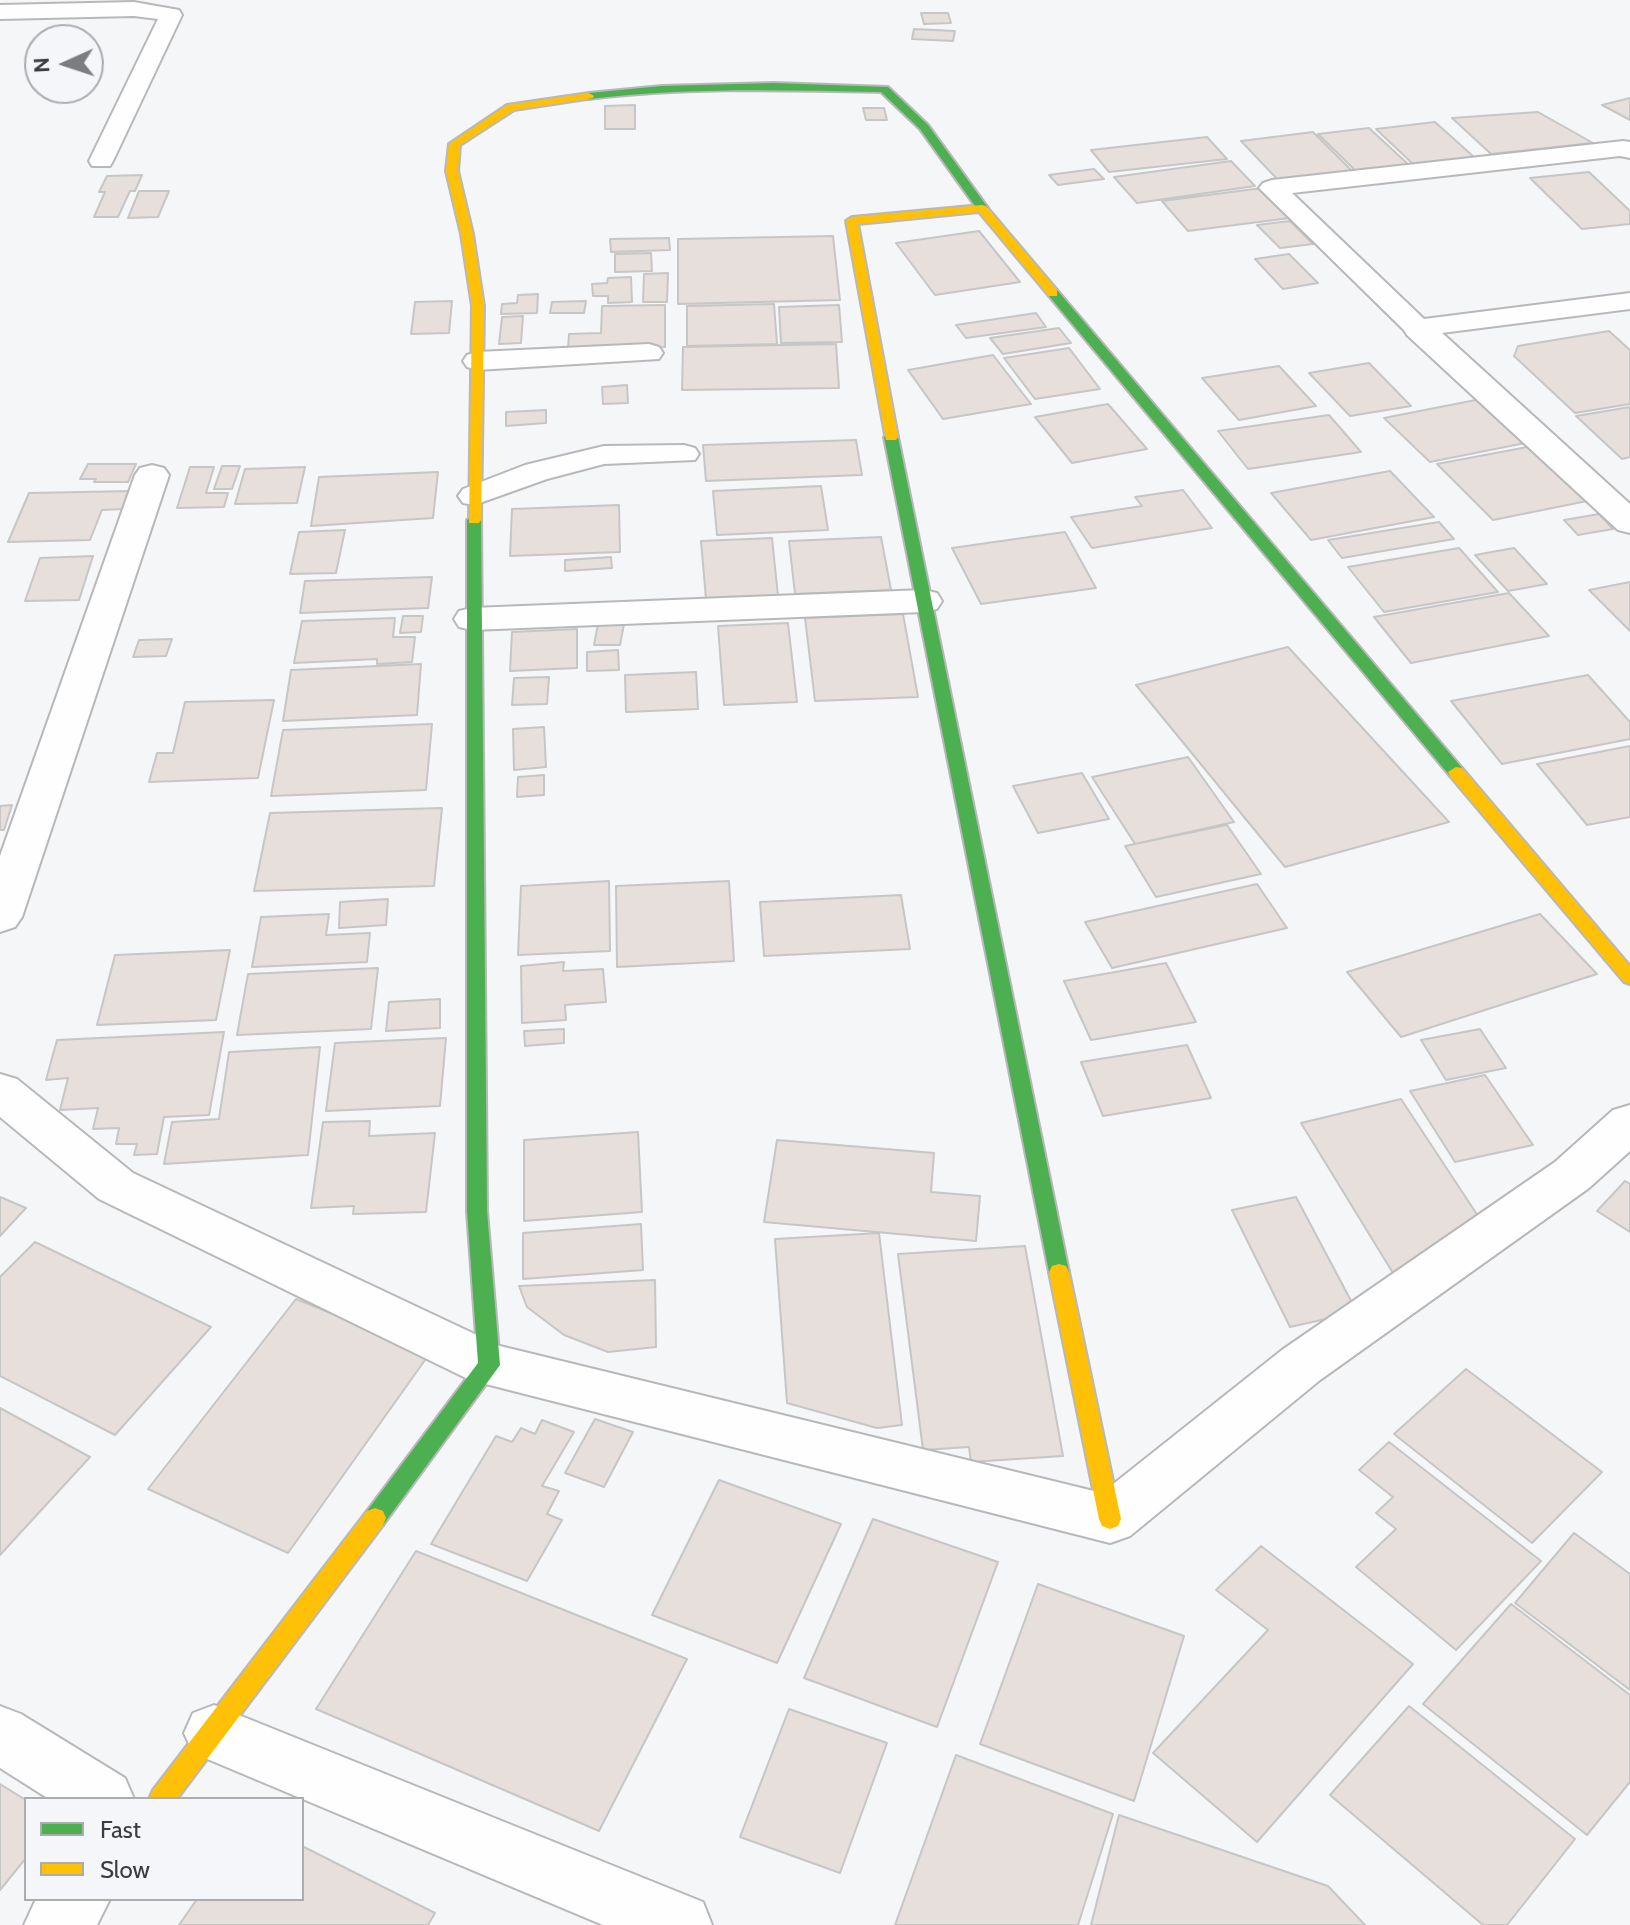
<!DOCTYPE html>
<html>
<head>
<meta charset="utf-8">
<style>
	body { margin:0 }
	#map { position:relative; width:1630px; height:1925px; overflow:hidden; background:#f5f6f8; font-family:Cabin,sans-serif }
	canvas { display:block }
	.legend { position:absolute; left:24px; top:1797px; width:280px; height:104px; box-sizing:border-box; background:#f4f6f9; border:2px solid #aaacae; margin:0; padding:10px 14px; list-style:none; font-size:24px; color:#3b3c3d }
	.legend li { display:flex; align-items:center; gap:16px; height:40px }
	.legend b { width:40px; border:2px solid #aaacae }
	.north { position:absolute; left:24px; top:24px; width:80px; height:80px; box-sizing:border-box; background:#f4f6f9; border:2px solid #aaacae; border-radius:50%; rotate:267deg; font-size:22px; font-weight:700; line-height:32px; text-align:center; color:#3b3c3d }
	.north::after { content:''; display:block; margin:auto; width:28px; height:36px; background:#7c7d7e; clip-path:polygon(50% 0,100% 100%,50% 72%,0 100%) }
</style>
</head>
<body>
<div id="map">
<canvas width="1630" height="1925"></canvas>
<ul class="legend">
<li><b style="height:10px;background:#4caf50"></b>Fast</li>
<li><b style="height:10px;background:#ffc107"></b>Slow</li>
</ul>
<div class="north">N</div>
</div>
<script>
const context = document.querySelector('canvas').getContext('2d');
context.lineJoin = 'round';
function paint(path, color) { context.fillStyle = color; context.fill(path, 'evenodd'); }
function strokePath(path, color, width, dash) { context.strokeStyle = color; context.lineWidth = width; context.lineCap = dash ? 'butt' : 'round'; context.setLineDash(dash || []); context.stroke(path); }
const building = new Path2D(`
	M 921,13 L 948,13 L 951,23 L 924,24 Z
	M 914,29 L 955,31 L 953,41 L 912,39 Z
	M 1630,98 L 1630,120 L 1602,105 Z
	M 635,105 L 635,129 L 605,129 L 605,106 Z
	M 863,108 L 884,108 L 887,120 L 866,120 Z
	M 1538,112 L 1593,143 L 1491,154 L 1452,118 Z
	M 1435,122 L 1474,157 L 1414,165 L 1376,129 Z
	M 1369,128 L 1409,165 L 1357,172 L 1318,134 Z
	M 1313,132 L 1352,171 L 1278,180 L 1241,141 Z
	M 1207,137 L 1227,159 L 1109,172 L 1091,150 Z
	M 1231,161 L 1255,186 L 1137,203 L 1114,177 Z
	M 1094,169 L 1104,179 L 1058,185 L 1049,175 Z
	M 1589,172 L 1630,211 L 1630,224 L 1582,229 L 1530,178 Z
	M 142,175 L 135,191 L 130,191 L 118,217 L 94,217 L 105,192 L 99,192 L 107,176 Z
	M 1262,188 L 1290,218 L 1188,231 L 1162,201 Z
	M 139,191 L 169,191 L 158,217 L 128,218 Z
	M 1290,221 L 1313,244 L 1280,248 L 1257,225 Z
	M 979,231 L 1020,282 L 935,295 L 896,243 Z
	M 833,236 L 840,300 L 678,304 L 678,239 Z
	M 669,238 L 670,250 L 611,252 L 610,239 Z
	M 651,253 L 652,271 L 615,272 L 615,254 Z
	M 1289,254 L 1318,283 L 1283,289 L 1255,259 Z
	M 668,273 L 667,302 L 643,302 L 644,274 Z
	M 631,277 L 632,302 L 608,303 L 608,296 L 593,296 L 592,284 L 607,283 L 608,278 Z
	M 538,294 L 537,313 L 501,314 L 502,304 L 517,303 L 518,295 Z
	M 452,301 L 449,333 L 411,334 L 415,302 Z
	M 586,301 L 584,313 L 550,313 L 552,302 Z
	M 774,304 L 777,344 L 687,346 L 687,306 Z
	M 665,305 L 665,347 L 568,349 L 569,334 L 601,333 L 602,306 Z
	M 839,305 L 842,342 L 781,343 L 779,307 Z
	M 1036,313 L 1046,327 L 966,338 L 956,325 Z
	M 523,316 L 521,343 L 499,344 L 502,317 Z
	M 1059,328 L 1071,343 L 1003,354 L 990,338 Z
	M 1609,331 L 1630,350 L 1630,404 L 1575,413 L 1514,356 L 1518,346 Z
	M 836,344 L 839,388 L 682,390 L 683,347 Z
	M 1069,348 L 1100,389 L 1035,399 L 1004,358 Z
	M 993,355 L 1031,404 L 943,419 L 908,370 Z
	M 1369,363 L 1411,406 L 1350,416 L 1309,373 Z
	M 1279,366 L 1316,406 L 1239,420 L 1202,378 Z
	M 627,385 L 628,403 L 603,404 L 602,387 Z
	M 1486,398 L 1535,441 L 1430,462 L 1384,418 Z
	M 1108,404 L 1147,449 L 1072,463 L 1035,417 Z
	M 1630,407 L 1630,457 L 1622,459 L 1576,416 Z
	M 546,410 L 546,423 L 506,426 L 506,412 Z
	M 1329,415 L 1361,452 L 1248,469 L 1218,431 Z
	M 856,440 L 862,475 L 706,481 L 703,445 Z
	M 1538,445 L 1597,499 L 1493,520 L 1437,464 Z
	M 88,464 L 136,464 L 128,482 L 94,482 L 96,479 L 80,479 Z
	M 222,466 L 240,466 L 232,489 L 214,489 Z
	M 190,467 L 214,467 L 206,493 L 228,493 L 224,507 L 177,508 Z
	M 305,467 L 297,503 L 235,504 L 245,469 Z
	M 1390,471 L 1434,517 L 1311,540 L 1271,493 Z
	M 438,472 L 433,518 L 311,526 L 319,477 Z
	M 821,486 L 828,530 L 717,535 L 713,491 Z
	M 1183,490 L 1212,528 L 1092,548 L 1071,517 L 1142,506 L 1135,497 Z
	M 132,491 L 125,509 L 102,510 L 90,540 L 8,542 L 29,493 Z
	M 619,505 L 620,552 L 510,556 L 512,509 Z
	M 1599,514 L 1613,529 L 1578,535 L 1564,520 Z
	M 1439,522 L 1454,539 L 1342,558 L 1328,540 Z
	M 345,530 L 336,573 L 290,574 L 299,532 Z
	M 1065,532 L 1096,588 L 981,604 L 952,548 Z
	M 881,537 L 891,590 L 795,594 L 789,541 Z
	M 772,538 L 778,596 L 706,599 L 701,541 Z
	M 1459,548 L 1498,592 L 1384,612 L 1348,567 Z
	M 1514,548 L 1547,584 L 1508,591 L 1475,555 Z
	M 93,556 L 79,600 L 25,601 L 40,558 Z
	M 611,557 L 612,568 L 565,571 L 565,560 Z
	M 432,577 L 428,608 L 300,613 L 305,581 Z
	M 1630,582 L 1630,631 L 1589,590 Z
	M 1509,593 L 1549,636 L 1411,663 L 1374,617 Z
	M 903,614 L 918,697 L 815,701 L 805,618 Z
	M 403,616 L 423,616 L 421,632 L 400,633 Z
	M 395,618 L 393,637 L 415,637 L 412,662 L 377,664 L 377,659 L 294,663 L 302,621 Z
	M 788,623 L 797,702 L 724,705 L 718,626 Z
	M 598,624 L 624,624 L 620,645 L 594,645 Z
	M 577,629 L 577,668 L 510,671 L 512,632 Z
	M 172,639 L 166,656 L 133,657 L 139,640 Z
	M 1288,647 L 1449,822 L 1285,867 L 1136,685 Z
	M 618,650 L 619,670 L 587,671 L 587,652 Z
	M 421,664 L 417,715 L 283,721 L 291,670 Z
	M 696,672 L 698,709 L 626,712 L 625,675 Z
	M 1588,675 L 1630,722 L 1630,739 L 1502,764 L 1451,701 Z
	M 549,677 L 547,704 L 512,705 L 514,678 Z
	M 274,700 L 258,778 L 149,782 L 157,753 L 173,753 L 185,702 Z
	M 432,724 L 426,790 L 271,796 L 283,730 Z
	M 544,727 L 546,767 L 514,770 L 513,729 Z
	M 1630,746 L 1630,817 L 1587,825 L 1537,764 Z
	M 1188,757 L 1234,822 L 1135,844 L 1092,777 Z
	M 1082,773 L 1109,819 L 1038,833 L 1013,786 Z
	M 544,775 L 544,795 L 517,797 L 518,777 Z
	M 12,805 L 4,830 L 0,830 L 0,806 Z
	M 442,808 L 434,886 L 254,891 L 270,813 Z
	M 1227,825 L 1261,874 L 1156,897 L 1125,846 Z
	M 609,881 L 610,951 L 518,955 L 521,886 Z
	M 729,881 L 734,961 L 617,967 L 616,886 Z
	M 1257,884 L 1287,928 L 1112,968 L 1085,922 Z
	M 901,895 L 910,949 L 764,956 L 760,902 Z
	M 388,899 L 386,925 L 339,928 L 340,902 Z
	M 329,914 L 326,935 L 370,933 L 367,962 L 252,967 L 261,917 Z
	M 1540,914 L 1597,974 L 1401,1037 L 1347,972 Z
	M 230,950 L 216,1020 L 97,1025 L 115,955 Z
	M 564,962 L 563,971 L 603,969 L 606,1002 L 565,1005 L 566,1020 L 522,1023 L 521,966 Z
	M 1166,963 L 1196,1022 L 1091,1040 L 1064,981 Z
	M 378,968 L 371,1029 L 237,1035 L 248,974 Z
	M 440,999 L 440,1028 L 386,1031 L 389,1002 Z
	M 564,1029 L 564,1043 L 525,1046 L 524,1031 Z
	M 1480,1029 L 1506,1068 L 1446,1080 L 1421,1040 Z
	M 224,1032 L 209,1115 L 164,1117 L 157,1154 L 134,1155 L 137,1144 L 116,1144 L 119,1128 L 93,1129 L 98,1108 L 60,1110 L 68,1078 L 46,1080 L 57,1040 Z
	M 446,1038 L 440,1106 L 326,1111 L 335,1043 Z
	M 1187,1045 L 1211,1098 L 1103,1116 L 1081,1062 Z
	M 320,1047 L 308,1155 L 164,1164 L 172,1122 L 219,1119 L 229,1052 Z
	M 1485,1075 L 1533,1145 L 1455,1162 L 1410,1091 Z
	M 1401,1099 L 1482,1222 L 1396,1278 L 1301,1123 Z
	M 370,1121 L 369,1136 L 435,1133 L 426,1212 L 353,1214 L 354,1206 L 311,1208 L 323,1122 Z
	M 638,1132 L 642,1212 L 524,1221 L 524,1140 Z
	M 777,1140 L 934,1153 L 931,1192 L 980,1196 L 976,1241 L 764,1222 Z
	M 1625,1181 L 1630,1184 L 1630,1232 L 1597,1211 Z
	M 0,1197 L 26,1208 L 0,1236 Z
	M 1296,1197 L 1357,1312 L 1290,1327 L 1232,1210 Z
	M 641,1224 L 643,1270 L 523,1279 L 523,1233 Z
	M 879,1233 L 902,1425 L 877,1428 L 787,1403 L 775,1239 Z
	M 35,1242 L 211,1327 L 115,1435 L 0,1376 L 0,1277 Z
	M 1025,1246 L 1063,1456 L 971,1462 L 969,1447 L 923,1450 L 898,1254 Z
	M 655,1280 L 656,1347 L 608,1352 L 564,1335 L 527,1307 L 519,1286 Z
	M 296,1299 L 430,1353 L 288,1553 L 148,1489 Z
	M 1466,1369 L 1602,1472 L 1532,1543 L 1394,1434 Z
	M 0,1408 L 90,1457 L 0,1555 Z
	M 595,1419 L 633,1432 L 604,1487 L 565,1473 Z
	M 542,1420 L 574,1432 L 542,1486 L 559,1491 L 547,1514 L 562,1520 L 527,1581 L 431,1544 L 496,1436 L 512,1442 L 521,1428 L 535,1434 Z
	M 1389,1442 L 1541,1561 L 1456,1650 L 1356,1567 L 1396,1529 L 1376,1513 L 1393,1497 L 1359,1470 Z
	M 719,1480 L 841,1524 L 777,1663 L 652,1615 Z
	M 873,1519 L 998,1562 L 937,1727 L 804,1678 Z
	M 1574,1533 L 1630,1574 L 1630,1690 L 1515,1603 Z
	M 1261,1546 L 1413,1664 L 1257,1842 L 1153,1753 L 1268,1630 L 1216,1590 Z
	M 416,1551 L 687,1659 L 599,1831 L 316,1709 Z
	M 1038,1584 L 1184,1636 L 1134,1801 L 980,1744 Z
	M 1511,1604 L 1630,1695 L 1630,1782 L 1587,1835 L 1423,1704 Z
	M 1409,1706 L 1575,1839 L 1507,1925 L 1483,1925 L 1330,1795 Z
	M 789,1709 L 887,1743 L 840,1873 L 740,1837 Z
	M 956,1755 L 1113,1814 L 1078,1925 L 895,1925 Z
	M 0,1784 L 26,1800 L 26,1858 L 0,1890 Z
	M 1119,1815 L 1328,1886 L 1365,1925 L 1091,1925 Z
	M 302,1846 L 435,1913 L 428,1925 L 179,1925 L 197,1899 L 302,1899 Z`);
paint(building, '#e6dfdc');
strokePath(building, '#c6c6c6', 2);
const lane = new Path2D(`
	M 134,2 L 179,10 L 182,15 L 113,161 L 110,166 L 92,166 L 89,161 L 158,19 L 134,16 L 0,19 L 0,5 Z
	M 1623,141 L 1630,142 L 1630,158 L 1620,156 L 1292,193 L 1424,319 L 1630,293 L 1630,309 L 1418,336 L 1408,334 L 1259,188 L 1263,183 L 1272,180 Z
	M 649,344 L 659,347 L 663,353 L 659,359 L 477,370 L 467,367 L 463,361 L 467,355 L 477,352 Z
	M 684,445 L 695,448 L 699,454 L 695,460 L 604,464 L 547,479 L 474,505 L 463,503 L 458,496 L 463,489 L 525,465 L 604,446 Z`);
const street = new Path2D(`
	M 1418,319 L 1429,321 L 1630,504 L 1630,533 L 1618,530 L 1407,335 L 1403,328 L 1407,321 Z
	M 152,465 L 164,468 L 169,475 L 22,917 L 15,927 L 0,932 L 0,856 L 135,475 L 140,468 Z
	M 924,590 L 937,593 L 942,601 L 937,609 L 924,612 L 472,630 L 459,627 L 454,619 L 459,611 L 472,608 Z
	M 0,1074 L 17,1079 L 133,1173 L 500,1346 L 1102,1493 L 1282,1350 L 1555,1162 L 1613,1110 L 1630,1105 L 1630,1151 L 1589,1188 L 1320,1380 L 1130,1536 L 1110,1543 L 470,1380 L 99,1199 L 0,1117 Z
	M 214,1705 L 703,1902 L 712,1925 L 603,1925 L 193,1753 L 184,1733 L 193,1713 Z
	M 0,1706 L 21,1714 L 125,1778 L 134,1799 L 49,1799 L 0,1768 Z
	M 36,1899 L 110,1899 L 97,1925 L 24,1925 Z`);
const fast = new Path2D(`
	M 774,83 L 888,87 L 928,125 L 988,208 L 978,210 L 920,129 L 881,92 C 783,90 686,87 589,99 L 584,96 L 589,93 L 662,86 Z
	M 1049,290 L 1057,290 L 1462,768 L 1464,772 L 1462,776 L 1450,776 L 1049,296 Z
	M 891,433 L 898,437 L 1069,1272 L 1066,1278 L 1059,1280 L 1052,1278 L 1049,1272 L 884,437 Z
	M 474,516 L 481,520 L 487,1211 L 500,1365 L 383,1525 L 375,1528 L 367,1525 L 364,1518 L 367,1511 L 478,1363 L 467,1211 L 467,520 Z`);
const slow = new Path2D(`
	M 589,93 L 594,96 L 593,98 L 514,110 L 460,145 L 458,171 L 473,234 L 484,306 L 481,520 L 479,523 L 469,523 L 472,306 L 461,234 L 446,171 L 449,144 L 507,105 Z
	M 982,205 L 986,206 L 1057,290 L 1057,296 L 1049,296 L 979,212 L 858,224 L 898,437 L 896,440 L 886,440 L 846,221 L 852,217 Z
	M 1456,767 L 1462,768 L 1630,966 L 1630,984 L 1624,982 L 1450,776 L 1448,772 Z
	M 1059,1264 L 1066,1266 L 1069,1272 L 1121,1519 L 1118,1526 L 1110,1529 L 1102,1526 L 1099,1519 L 1049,1272 L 1052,1266 Z
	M 375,1508 L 383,1511 L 386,1518 L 383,1525 L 177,1799 L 149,1799 L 153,1790 L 367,1511 Z`);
strokePath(lane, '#b8b8ba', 4);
strokePath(street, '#b8b8ba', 4);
strokePath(fast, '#b8b8ba', 4);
strokePath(slow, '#b8b8ba', 4);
paint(lane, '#fefefe');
paint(street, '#fefefe');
paint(fast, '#4caf50');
paint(slow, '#ffc107');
</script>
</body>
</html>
